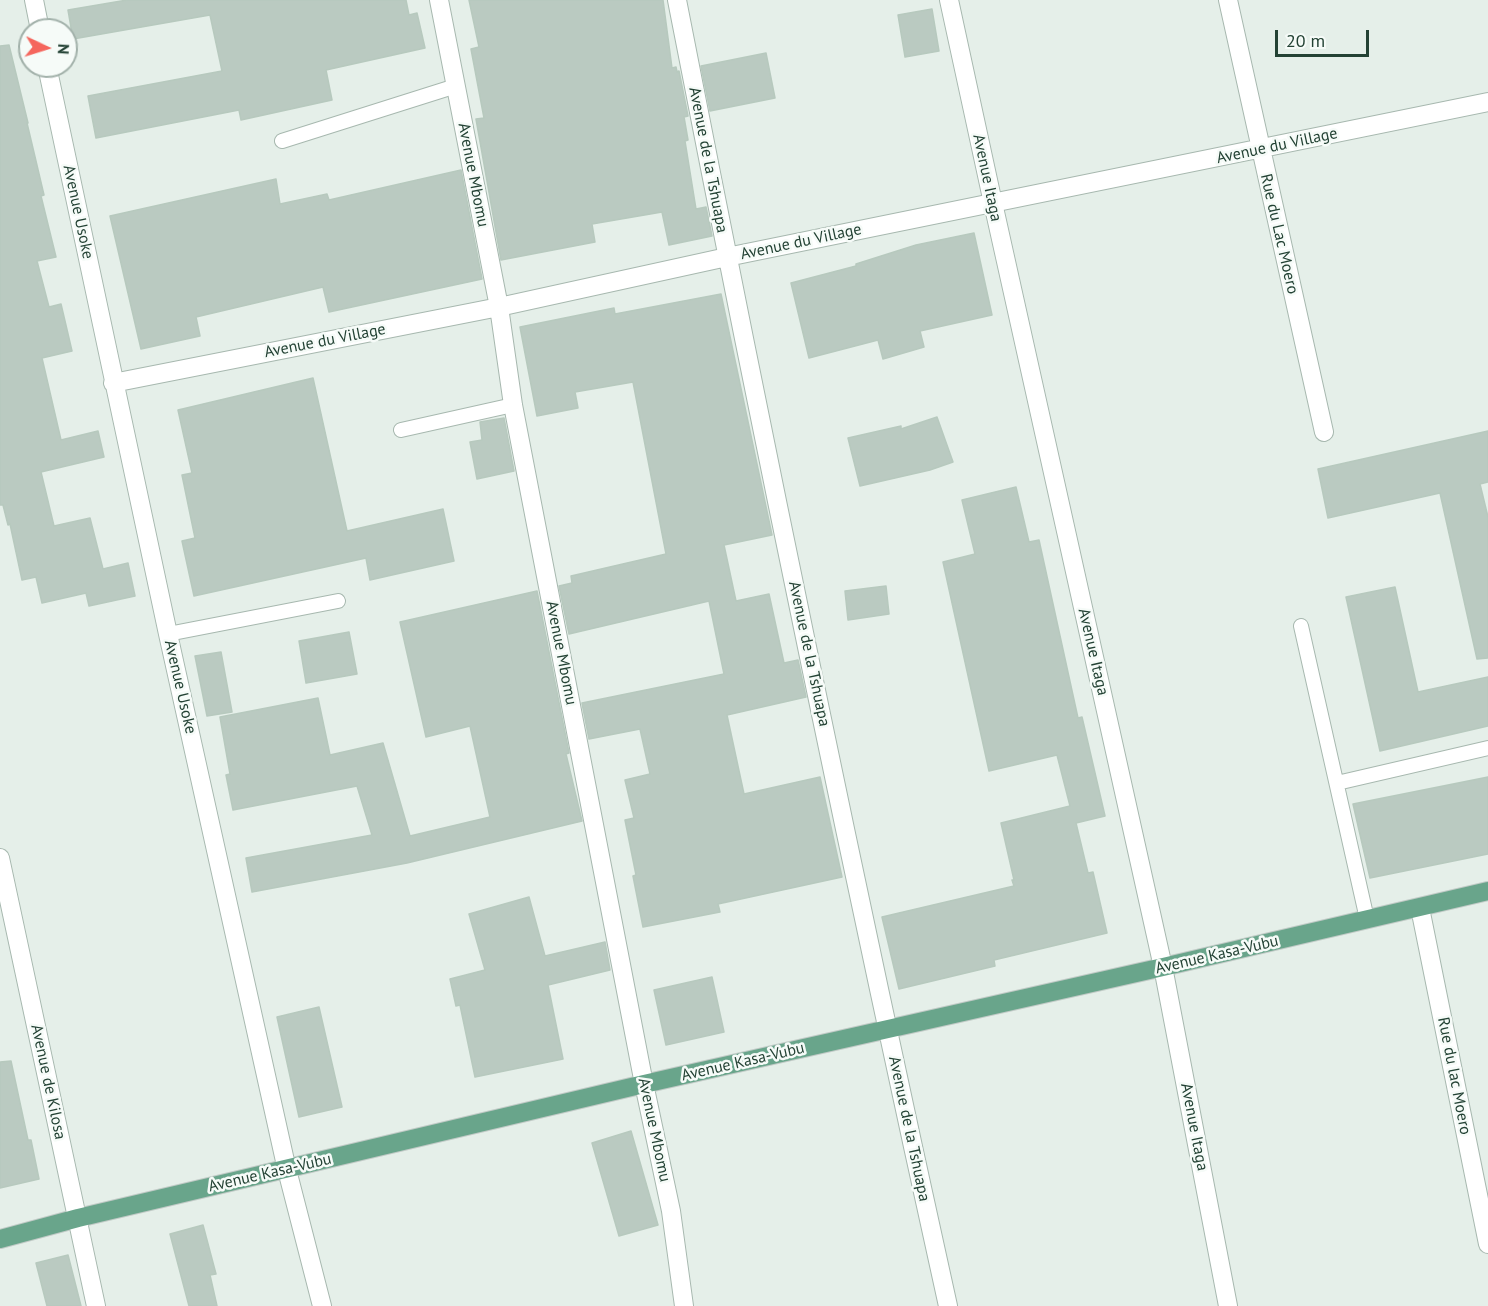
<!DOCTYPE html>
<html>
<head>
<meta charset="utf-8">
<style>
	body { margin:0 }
	#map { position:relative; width:1488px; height:1306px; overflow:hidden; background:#e5efe9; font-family:"PT Sans",sans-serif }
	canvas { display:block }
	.north { position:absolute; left:18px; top:18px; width:60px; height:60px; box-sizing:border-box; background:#f6fbf8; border:2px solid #a2b1aa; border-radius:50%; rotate:94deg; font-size:16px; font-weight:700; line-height:24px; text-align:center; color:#234234 }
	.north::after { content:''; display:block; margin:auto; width:21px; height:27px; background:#f5665d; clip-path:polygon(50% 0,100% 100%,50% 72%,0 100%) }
	.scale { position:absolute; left:1275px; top:30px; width:94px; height:27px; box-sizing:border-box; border:3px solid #234234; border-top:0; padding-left:8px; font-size:18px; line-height:21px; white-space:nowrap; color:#234234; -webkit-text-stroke:4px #f6fbf8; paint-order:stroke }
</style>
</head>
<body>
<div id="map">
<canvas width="1488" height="1306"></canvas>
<div class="north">N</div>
<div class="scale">20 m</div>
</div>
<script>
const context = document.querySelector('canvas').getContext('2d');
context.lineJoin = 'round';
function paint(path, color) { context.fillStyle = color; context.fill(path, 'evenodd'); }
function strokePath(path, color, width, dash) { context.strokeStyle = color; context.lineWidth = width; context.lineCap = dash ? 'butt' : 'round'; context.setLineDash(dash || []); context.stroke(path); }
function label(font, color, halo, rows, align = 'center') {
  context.font = font + ' "PT Sans",sans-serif'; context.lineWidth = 5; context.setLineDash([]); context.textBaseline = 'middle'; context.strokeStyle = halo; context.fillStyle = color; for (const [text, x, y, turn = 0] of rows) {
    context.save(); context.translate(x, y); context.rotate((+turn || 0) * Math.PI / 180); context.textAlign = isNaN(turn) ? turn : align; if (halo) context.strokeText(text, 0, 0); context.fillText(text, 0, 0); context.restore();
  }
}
const building = new Path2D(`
	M 127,0 L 406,0 L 409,15 L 417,13 L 425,48 L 326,70 L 332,100 L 241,120 L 239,110 L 96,138 L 88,96 L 222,71 L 210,15 L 73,39 L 68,10 Z
	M 469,0 L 663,0 L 672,68 L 676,67 L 677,72 L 679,71 L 688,116 L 684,117 L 688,140 L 685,141 L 696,209 L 706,207 L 712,236 L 669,245 L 662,212 L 592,224 L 595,242 L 501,260 L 476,119 L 484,118 L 471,49 L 479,47 Z
	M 932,9 L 939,51 L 905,57 L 898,15 Z
	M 9,45 L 28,123 L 27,123 L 44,195 L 41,196 L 56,257 L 37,261 L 49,307 L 61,304 L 72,351 L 42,358 L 61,440 L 98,431 L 104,457 L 41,472 L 54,526 L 90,518 L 103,569 L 128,563 L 135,596 L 89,606 L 86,593 L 42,603 L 36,577 L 22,580 L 10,524 L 8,525 L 3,505 L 0,505 L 0,46 Z
	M 766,53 L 775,98 L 710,111 L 701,66 Z
	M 461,170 L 482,279 L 329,312 L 323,287 L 196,317 L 200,336 L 141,349 L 110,216 L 276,179 L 280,204 L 327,194 L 329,200 Z
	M 974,233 L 992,315 L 920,331 L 924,347 L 883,359 L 878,340 L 809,358 L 791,283 L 856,266 L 856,264 L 916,245 Z
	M 721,294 L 772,535 L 724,545 L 736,601 L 769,594 L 784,663 L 798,660 L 806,697 L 727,715 L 744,794 L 820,777 L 842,877 L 718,904 L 720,912 L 643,927 L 633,876 L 636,875 L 625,820 L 634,818 L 625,780 L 650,774 L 640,729 L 589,739 L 582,703 L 724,674 L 709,601 L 569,634 L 559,586 L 572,583 L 571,576 L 666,554 L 633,382 L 575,392 L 578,408 L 537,416 L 520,327 L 614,308 L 615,314 Z
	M 313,378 L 347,531 L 443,509 L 454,561 L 370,580 L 366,558 L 194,596 L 182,541 L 195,538 L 182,475 L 192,473 L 178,410 Z
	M 937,417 L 953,462 L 930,470 L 860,486 L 848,438 L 901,426 L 901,429 Z
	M 504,418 L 514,471 L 477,479 L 470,442 L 482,440 L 480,422 Z
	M 1488,431 L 1488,482 L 1480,484 L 1488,517 L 1488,658 L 1477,659 L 1440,493 L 1328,518 L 1318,469 Z
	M 1016,487 L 1029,542 L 1039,540 L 1078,718 L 1082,717 L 1105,816 L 1076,823 L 1088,873 L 1093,872 L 1107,933 L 994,960 L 995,966 L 899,989 L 882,917 L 1014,886 L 1012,880 L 1014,880 L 1001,823 L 1070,806 L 1057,755 L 989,771 L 943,562 L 975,554 L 962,500 Z
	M 886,586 L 889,614 L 848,620 L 845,591 Z
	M 1395,587 L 1418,692 L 1488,677 L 1488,726 L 1380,751 L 1346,597 Z
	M 537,591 L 569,753 L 566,754 L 582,821 L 407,863 L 252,892 L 246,858 L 372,835 L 357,786 L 233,810 L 226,775 L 230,774 L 220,717 L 318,698 L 330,755 L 383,743 L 410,836 L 490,817 L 470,726 L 426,737 L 400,622 Z
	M 349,632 L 357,674 L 306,683 L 299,641 Z
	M 221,652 L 232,712 L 207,716 L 195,656 Z
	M 1488,777 L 1488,854 L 1370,878 L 1353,804 Z
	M 529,897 L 545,956 L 605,942 L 610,970 L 548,985 L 563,1059 L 475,1077 L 460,1005 L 456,1006 L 450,979 L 485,970 L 469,914 Z
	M 712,977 L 724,1032 L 666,1045 L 654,990 Z
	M 319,1007 L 342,1107 L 299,1117 L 277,1017 Z
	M 11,1061 L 28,1140 L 31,1140 L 39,1179 L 0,1188 L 0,1062 Z
	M 631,1131 L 658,1225 L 619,1236 L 592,1143 Z
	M 203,1225 L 216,1274 L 210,1275 L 217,1306 L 189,1306 L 170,1234 Z
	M 68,1255 L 81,1306 L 47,1306 L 36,1263 Z`);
paint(building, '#bacac1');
strokePath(building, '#b7c9be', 1.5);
const service = new Path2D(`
	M 282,141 L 456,86
	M 401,430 L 513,405
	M 1301,626 L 1367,919
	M 168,634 L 338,601
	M 1337,783 L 1488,748`);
const minor = new Path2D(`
	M 34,0 L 40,30
	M 439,0 L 499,307 L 513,405 L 644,1084 L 671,1211 L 684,1306
	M 677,0 C 762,436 852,872 948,1306
	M 1228,0 L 1324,432
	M 47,66 L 168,634 L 287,1170 L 322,1306
	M 113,383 L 499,307 L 727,257 L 1488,102
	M 0,858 L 96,1306
	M 1420,908 L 1488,1244`);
const tertiary = new Path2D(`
	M 949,0 L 993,203 L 1163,967 L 1228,1306`);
const primary = new Path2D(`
	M 0,1239 L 78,1218 L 644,1084 L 1163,967 L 1488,891`);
strokePath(service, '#a7b8af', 16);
strokePath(minor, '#a7b8af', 20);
strokePath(tertiary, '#a7b8af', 20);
strokePath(primary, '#c1cac6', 20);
strokePath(service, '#fff', 14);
strokePath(minor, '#fff', 18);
strokePath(tertiary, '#fff', 18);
strokePath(primary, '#69a58b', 18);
label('16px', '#234234', '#f6fbf8', [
	["Avenue du Village",1277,146,-12],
	["Avenue de la Tshuapa",708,160,79],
	["Avenue Mbomu",473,175,79],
	["Avenue Itaga",987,178,78],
	["Avenue Usoke",78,212,78],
	["Rue du Lac Moero",1279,234,77],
	["Avenue du Village",801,242,-12],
	["Avenue du Village",325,341,-11],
	["Avenue Itaga",1093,652,77],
	["Avenue Mbomu",561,653,79],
	["Avenue de la Tshuapa",809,654,78],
	["Avenue Usoke",180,687,77],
	["Avenue Kasa-Vubu",1217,955,-13],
	["Avenue Kasa-Vubu",743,1062,-13],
	["Rue du lac Moero",1454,1076,79],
	["Avenue de Kilosa",48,1082,78],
	["Avenue Itaga",1194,1127,79],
	["Avenue de la Tshuapa",909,1129,78],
	["Avenue Mbomu",654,1130,78],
	["Avenue Kasa-Vubu",270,1173,-13]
]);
</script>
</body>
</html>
